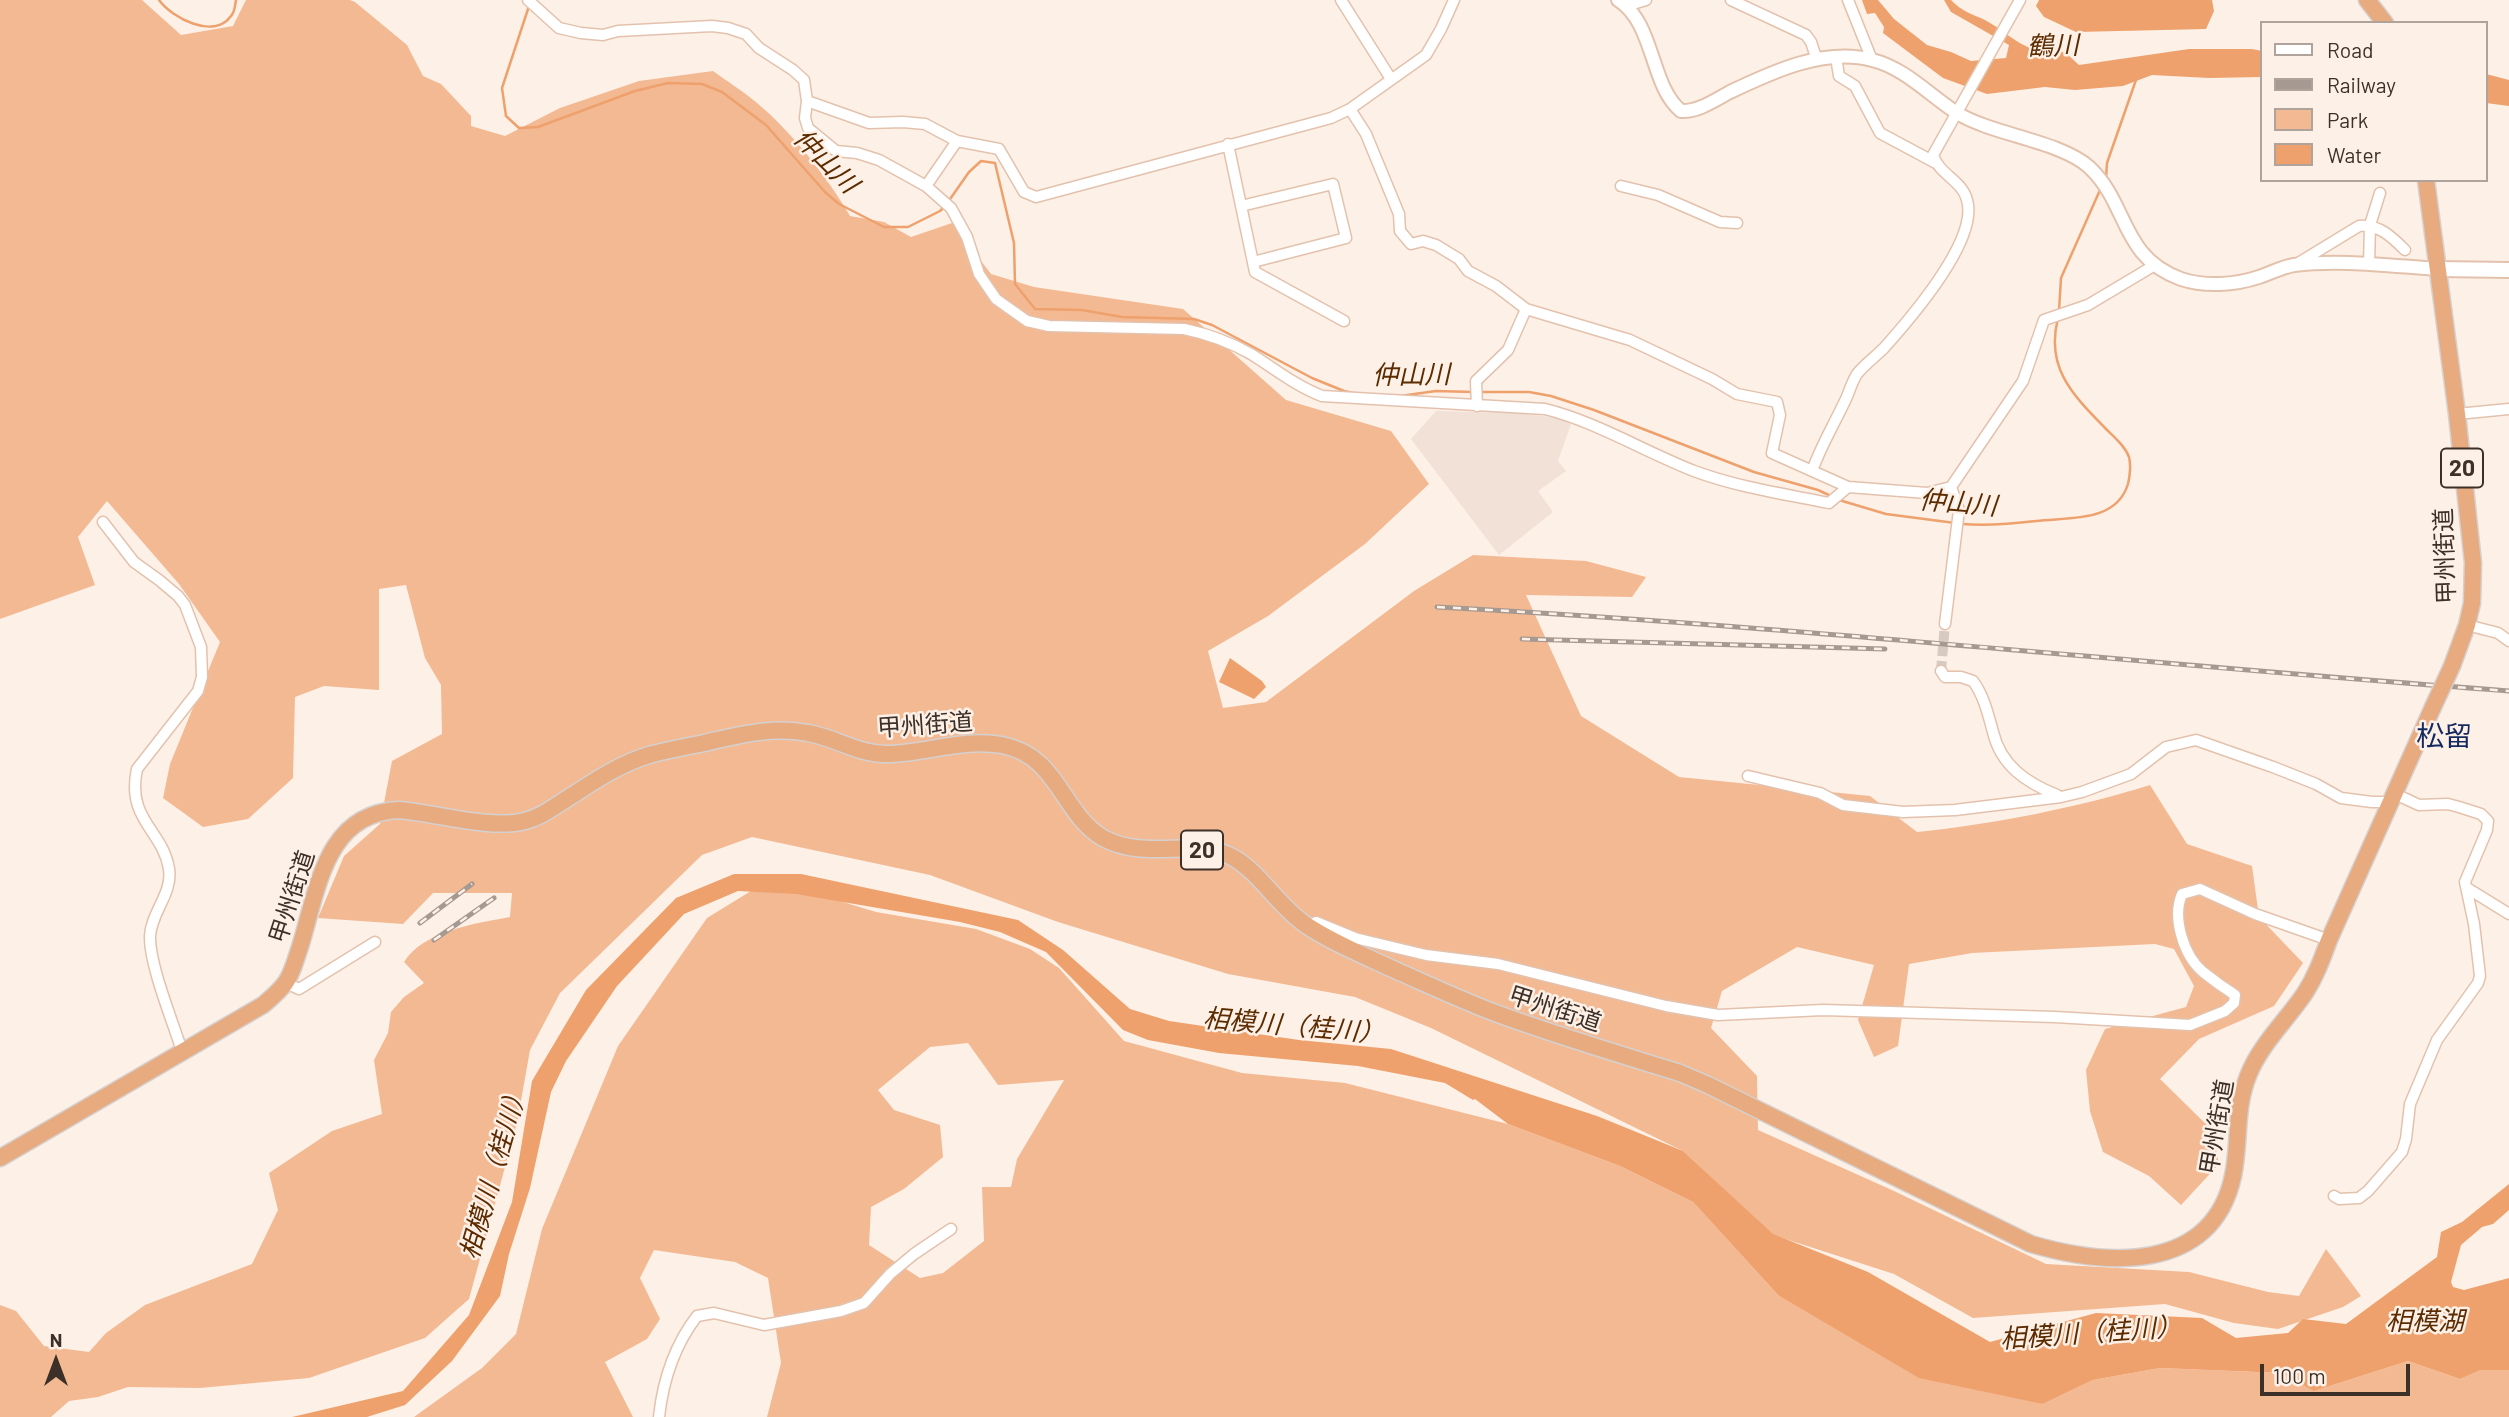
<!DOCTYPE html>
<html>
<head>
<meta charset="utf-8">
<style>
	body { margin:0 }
	#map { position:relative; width:2509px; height:1417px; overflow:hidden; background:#fdf0e7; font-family:Barlow,sans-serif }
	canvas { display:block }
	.legend { position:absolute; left:2260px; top:21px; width:228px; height:161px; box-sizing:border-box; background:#fdf0e7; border:2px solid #b0a39b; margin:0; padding:9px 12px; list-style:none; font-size:21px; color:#3d3028 }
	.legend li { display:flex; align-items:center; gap:14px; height:35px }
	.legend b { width:35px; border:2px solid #b0a39b }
	.north { position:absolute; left:21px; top:1326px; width:70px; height:70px; -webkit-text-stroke:5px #fdf0e7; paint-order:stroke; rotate:0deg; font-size:19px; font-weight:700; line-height:28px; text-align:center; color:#3d3028 }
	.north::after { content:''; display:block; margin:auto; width:24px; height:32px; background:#3d3028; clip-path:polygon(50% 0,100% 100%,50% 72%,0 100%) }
	.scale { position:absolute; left:2260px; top:1364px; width:150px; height:32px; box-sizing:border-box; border:4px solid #3d3028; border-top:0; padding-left:9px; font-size:21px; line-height:24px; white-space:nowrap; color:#3d3028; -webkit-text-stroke:5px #fdf0e7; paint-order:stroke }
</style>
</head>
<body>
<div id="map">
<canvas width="2509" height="1417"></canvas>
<ul class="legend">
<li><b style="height:9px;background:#fff"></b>Road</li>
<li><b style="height:9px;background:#a69991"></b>Railway</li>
<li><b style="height:19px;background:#f3b993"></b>Park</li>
<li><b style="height:19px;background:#eea16c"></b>Water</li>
</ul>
<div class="north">N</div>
<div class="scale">100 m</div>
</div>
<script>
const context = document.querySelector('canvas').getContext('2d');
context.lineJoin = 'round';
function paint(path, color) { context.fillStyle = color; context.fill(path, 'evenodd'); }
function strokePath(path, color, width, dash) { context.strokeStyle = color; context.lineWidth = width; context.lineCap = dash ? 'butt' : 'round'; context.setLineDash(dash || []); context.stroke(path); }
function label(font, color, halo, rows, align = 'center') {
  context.font = font + ' Barlow,"Noto Sans JP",sans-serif'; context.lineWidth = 5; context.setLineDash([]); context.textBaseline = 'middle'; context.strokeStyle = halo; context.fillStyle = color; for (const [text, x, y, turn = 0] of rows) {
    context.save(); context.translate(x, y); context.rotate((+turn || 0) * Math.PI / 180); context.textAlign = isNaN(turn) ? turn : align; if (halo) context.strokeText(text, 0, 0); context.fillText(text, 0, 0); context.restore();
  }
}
paint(new Path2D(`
	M 1436,411 L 1520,413 L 1557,418 L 1571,424 L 1558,461 L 1566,471 L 1538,491 L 1553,512 L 1499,555 L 1411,439 Z`), '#f1e1d7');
paint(new Path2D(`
	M 0,0 L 142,0 L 181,35 L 233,26 L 246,0 L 350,0 L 355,2 L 407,45 L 423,76 L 441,84 L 471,116 L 471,126 L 505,136 L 560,108 L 639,81 L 713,71 C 728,82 743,91 757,103 C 791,131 828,178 850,216 L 884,222 L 911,237 L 952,223 L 991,274 L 1034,287 L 1183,309 L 1286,400 L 1391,431 L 1429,484 L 1365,544 L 1268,616 L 1208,651 L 1223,708 L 1266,702 L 1414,591 L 1473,555 L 1586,561 L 1646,577 L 1632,597 L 1526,595 L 1581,716 L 1679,777 L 1870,796 L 1917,832 C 1993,824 2077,808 2150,785 L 2187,844 L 2252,866 L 2259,917 L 2303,963 L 2274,1006 L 2199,1039 L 2160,1079 L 2212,1130 L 2219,1164 L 2181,1205 L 2149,1176 L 2103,1152 L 2090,1111 L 2086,1070 L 2105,1029 L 2186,1007 L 2194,986 L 2174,949 L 2155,944 L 1972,953 L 1909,964 L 1898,1046 L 1874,1057 L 1858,1020 L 1874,965 L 1797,947 L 1722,991 L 1711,1028 L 1757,1076 L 1758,1130 L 1894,1191 L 2046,1264 L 2189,1272 L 2268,1292 L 2299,1296 L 2326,1249 L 2361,1296 L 2343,1307 L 2278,1329 L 2234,1323 L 2165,1304 L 1973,1318 L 1894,1274 L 1773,1235 L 1683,1151 L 1431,1028 L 1355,997 L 1228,974 L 1058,922 L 930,875 L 752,837 L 702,855 L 560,993 L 530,1050 L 517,1123 L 469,1299 L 425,1338 L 309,1378 L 200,1388 L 128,1387 L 98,1397 L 69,1401 L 51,1417 L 0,1417 L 0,1305 L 16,1311 L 44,1346 L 89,1352 L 106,1333 L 145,1305 L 252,1264 L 278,1210 L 269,1173 L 332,1131 L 382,1114 L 374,1060 L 388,1033 L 391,1012 L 404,997 L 424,983 L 404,962 C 423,931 477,923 510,917 L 512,893 L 433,893 L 403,924 L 318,918 L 344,856 L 380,824 L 392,761 L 442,734 L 441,685 L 425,658 L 406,585 L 379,589 L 379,690 L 324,686 L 295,697 L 293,778 L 248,819 L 203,827 L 163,798 L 170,764 L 220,642 L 179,584 L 107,501 L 78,537 L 95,585 L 0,619 Z
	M 797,888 L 876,912 L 976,929 L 1030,949 L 1059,968 L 1124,1041 L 1242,1073 L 1345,1083 L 1508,1124 L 1620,1166 L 1693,1202 L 1778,1295 L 2043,1404 L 2093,1380 L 2160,1368 L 2281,1373 L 2317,1390 L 2408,1361 L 2460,1379 L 2481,1370 L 2509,1370 L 2509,1417 L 767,1417 L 781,1363 L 768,1278 L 735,1262 L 654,1250 L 640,1278 L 660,1319 L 647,1339 L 605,1362 L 633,1417 L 414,1417 L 482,1368 L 516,1334 L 542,1229 L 618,1046 L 707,918 L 751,891 ZM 968,1043 L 998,1085 L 1064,1080 L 1017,1159 L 1011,1187 L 982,1187 L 984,1241 L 943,1273 L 920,1278 L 869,1245 L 871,1207 L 904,1189 L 943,1157 L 940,1125 L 894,1110 L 878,1090 L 930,1047 Z`), '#f3b993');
paint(new Path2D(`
	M 1862,0 L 1878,0 L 1894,19 L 1927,45 L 1951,52 L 1971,61 L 2006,58 L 2009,45 L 1951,12 L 1944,0 L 1951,0 C 1961,11 1972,14 1985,20 C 2000,28 2012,40 2028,47 L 2036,40 L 2067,54 L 2079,65 L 2189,49 L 2252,49 L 2262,51 L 2262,77 L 2209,78 L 2152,75 L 2123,86 L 2075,90 L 2045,87 L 1987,94 L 1943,78 L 1883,33 L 1884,27 L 1875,13 L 1867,14 Z
	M 2039,0 L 2212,0 L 2214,11 L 2206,29 L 2076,32 L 2044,17 L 2036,6 Z
	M 2486,74 L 2509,80 L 2509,106 L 2486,103 Z
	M 1230,658 L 1262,681 L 1266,687 L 1254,699 L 1219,682 Z
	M 734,874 L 801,874 L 1018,920 L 1063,950 L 1130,1009 L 1169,1021 L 1299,1040 L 1391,1049 L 1597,1116 L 1683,1151 L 1773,1234 L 1868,1272 L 1990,1342 L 2096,1313 L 2202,1318 L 2236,1338 L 2288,1333 L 2303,1319 L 2346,1324 L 2437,1257 L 2441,1232 L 2462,1222 L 2509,1184 L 2509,1210 L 2493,1224 L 2482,1227 L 2461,1245 L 2451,1282 L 2453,1287 L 2464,1290 L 2509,1278 L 2509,1370 L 2481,1370 L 2460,1379 L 2408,1361 L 2314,1391 L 2281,1373 L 2160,1368 L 2093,1380 L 2043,1404 L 1919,1378 L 1778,1295 L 1693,1202 L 1620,1166 L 1508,1124 L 1475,1099 L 1473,1100 L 1445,1083 L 1358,1066 L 1219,1053 L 1148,1040 L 1123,1030 L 1046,952 L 1000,932 L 960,922 L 796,894 L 738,891 L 684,914 L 617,986 L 566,1061 L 551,1092 L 530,1188 L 509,1254 L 500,1296 L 452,1361 L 405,1405 L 367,1417 L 292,1417 L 403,1391 L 469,1315 L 512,1202 L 532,1081 L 586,990 L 676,898 Z`), '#eea16c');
strokePath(new Path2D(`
	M 159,0 C 172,18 214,40 231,16 C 235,12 235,5 236,0
	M 529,6 L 502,88 L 506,116 L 519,128 L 538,127 L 635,91 L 668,83 L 702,84 L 722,92 L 766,125 L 825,192 L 839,204 L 884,227 L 908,227 L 940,211 L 944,207
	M 2106,178 L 2107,163 L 2137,77
	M 948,202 L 969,172 L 981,161 L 995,163 L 1014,243 L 1015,284 L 1035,309 L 1082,310 L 1122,317 L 1194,319 L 1212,325 L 1312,378 L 1344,391 L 1359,394
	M 2059,311 L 2061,278 L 2100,190
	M 1480,392 L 1529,392 L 1551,396 L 1594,410 L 1754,472 L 1818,490 L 1833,497
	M 1400,396 L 1436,391 L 1474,392
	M 1839,500 L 1886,514 L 1955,523
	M 1962,524 C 1988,526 2011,524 2036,521 C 2069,517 2116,523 2128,484 C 2130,476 2131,464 2129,457 C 2125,446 2114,437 2105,428 C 2073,395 2045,368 2058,318`), '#eea16c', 2.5);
strokePath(new Path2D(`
	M 1941,671 L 1945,624`), '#d7cac1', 10, [10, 5]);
const minor = new Path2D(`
	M 528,0 L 559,28 L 581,33 L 603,35 L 618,31 L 712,26 L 728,28 L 746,34 L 759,48 L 793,70 L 804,80 L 807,101 L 805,118 L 808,128 L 836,151 L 857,153 L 879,160 L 926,186 L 951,208 L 967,237 L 979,274 L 996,299 L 1027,321 L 1049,326 L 1184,329 C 1208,334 1230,342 1251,354 C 1275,369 1296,386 1322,396 L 1545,409 C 1597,422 1643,451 1694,471 C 1737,487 1784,494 1829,503 L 1848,487
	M 1341,0 L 1391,79
	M 1731,0 L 1806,35 L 1811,42 L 1817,60
	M 1848,0 L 1872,60
	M 1626,6 L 1646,0
	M 1836,57 L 1839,76 L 1855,86 L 1880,133 L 1936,163
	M 807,101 L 869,123 L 903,122 L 925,124 L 957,141 L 999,149 L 1024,192 L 1036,197 L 1331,118 L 1350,109 L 1426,55 L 1441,29 L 1454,0
	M 1350,109 L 1366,134 L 1399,214 L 1400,231 L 1411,244 L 1423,241 L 1436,245 L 1459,259 L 1468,271 L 1496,286 L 1526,309 L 1630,340 L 1712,379 L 1737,394 L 1777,402 L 1780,415 L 1772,453 L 1848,487 L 1927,493 L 1951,487 L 2023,381 L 2044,320 L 2088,305 L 2155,265
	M 1228,144 L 1255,272 L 1344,321
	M 926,186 L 957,141
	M 1621,186 L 1658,195 L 1720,222 L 1737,223
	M 1241,206 L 1333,184 L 1346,238 L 1253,262
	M 2295,265 L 2359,226 C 2379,224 2392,237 2405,250
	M 2369,265 L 2370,225 L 2380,193
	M 1477,406 L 1476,381 L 1508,350 L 1526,309
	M 2457,414 L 2509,409
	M 1812,471 C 1821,446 1833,426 1844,403 C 1849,394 1851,383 1857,374 C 1864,365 1875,357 1884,348 C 1910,319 1974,245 1968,205 C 1965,180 1940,177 1933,155 L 2020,0
	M 103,522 L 134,562 L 159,580 L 178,596 L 185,605 L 201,647 L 202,677 L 198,691 L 137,769 C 126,820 163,830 169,869 C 173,893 151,913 150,936 C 149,964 173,1022 182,1051
	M 1945,624 L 1959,510 L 1951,487
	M 2467,625 L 2498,633 L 2509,641
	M 1941,671 L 1945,677 L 1961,677 L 1973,681 C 1984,696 1988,714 1993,732 C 2001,766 2027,783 2057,795
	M 1748,776 L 1820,793 L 1843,805 L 1903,812 L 1955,810 L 2061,797 L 2082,792 L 2131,774 L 2166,747 L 2196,740 L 2273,767 L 2316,784 L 2341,798 L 2372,802 L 2390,802
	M 2467,888 L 2509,914
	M 1307,926 L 1316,922 L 1355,938 L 1426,955 L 1498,964 L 1666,1006 L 1718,1015 L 1823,1010 L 2055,1017 L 2190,1025 L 2225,1011 L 2234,1003 L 2235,995 C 2224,988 2213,980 2203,972 C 2183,955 2172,917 2182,894 L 2200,889 L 2255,914 L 2329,940
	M 286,983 L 299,989 L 375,942
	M 2334,1196 L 2339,1199 L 2359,1198 L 2368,1191 L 2402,1152 L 2406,1139 L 2410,1104 L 2437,1040 L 2478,983 L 2480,976 L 2474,924 L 2465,882 L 2487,830 L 2488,821 L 2481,814 L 2459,807 L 2448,804 L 2419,805 L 2393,793
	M 659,1417 C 663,1380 674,1346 697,1316 L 714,1313 L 764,1325 L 841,1311 L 864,1303 L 890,1274 L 914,1254 L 951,1229`);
const tertiary = new Path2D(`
	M 1618,0 C 1655,23 1650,86 1681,111 C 1698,112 1715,100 1730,92 C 1772,72 1825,47 1872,60 C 1905,68 1929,95 1957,113 C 1993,135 2060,141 2089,167 C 2129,204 2120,257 2181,279 C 2205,287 2235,285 2259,277 C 2271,273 2282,267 2294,265 C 2341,259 2391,266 2438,269`);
const secondary = new Path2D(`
	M 2438,269 L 2509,270`);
const trunk = new Path2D(`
	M 2367,0 L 2385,23
	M 2426,180 L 2457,414 L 2473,563 L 2472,603 L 2467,625 L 2452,666
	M 0,1158 L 263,1005 C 271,998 280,991 286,982 C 293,972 296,958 300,947 C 318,889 325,813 399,810 C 435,813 491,830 525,821 C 541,817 554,807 568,798 C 593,782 619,764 649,755 C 667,750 685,747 704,743 C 738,735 773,726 808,733 C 837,738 859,755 889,754 C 927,753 964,738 1002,745 C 1059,756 1061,813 1103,838 C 1147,862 1197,836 1234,858 C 1261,874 1279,907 1306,925 C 1333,943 1365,956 1395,970 C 1429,985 1463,1001 1498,1014 C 1558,1036 1619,1054 1680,1073 L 1708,1085 L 2031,1244 C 2106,1266 2212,1274 2233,1176 C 2240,1143 2235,1108 2248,1076 C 2260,1045 2286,1021 2305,993 C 2316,976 2322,959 2329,940 L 2433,707`);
strokePath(minor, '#e3c2ad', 13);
strokePath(tertiary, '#e3c2ad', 16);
strokePath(secondary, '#e3c2ad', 18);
strokePath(trunk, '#d4d1d0', 19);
strokePath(minor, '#fff', 10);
strokePath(tertiary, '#fff', 12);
strokePath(secondary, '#fff', 14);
strokePath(trunk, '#e8aa7f', 16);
const rail = new Path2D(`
	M 1437,607 C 1795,626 2152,665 2509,691
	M 1522,639 L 1885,649
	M 420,923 L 472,884
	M 434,940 L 494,898`);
strokePath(rail, '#a69991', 5);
strokePath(rail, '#fdf0e7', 2.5, [8]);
const trunkBridge = new Path2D(`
	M 2433,707 L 2452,666`);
strokePath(trunkBridge, '#d4d1d0', 19, []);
strokePath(trunkBridge, '#e8aa7f', 16);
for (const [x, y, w] of [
	[2462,468,42],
	[1202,850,42]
]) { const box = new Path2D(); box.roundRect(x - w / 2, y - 19.5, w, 39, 5); context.fillStyle = '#fdf0e7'; context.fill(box); strokePath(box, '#3d3028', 2); }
label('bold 23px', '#3d3028', null, [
	["20",2462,468],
	["20",1202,850]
]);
label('24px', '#3d3028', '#fdf0e7', [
	["甲州街道",2445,556,-92],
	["甲州街道",925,725,-4],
	["甲州街道",292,897,-72],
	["甲州街道",1555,1009,18],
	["甲州街道",2217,1127,-80]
]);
label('italic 26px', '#5c2b00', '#fdf0e7', [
	["鶴川",2053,46,-2],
	["仲山川",826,161,45],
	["仲山川",1411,375,-1],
	["仲山川",1958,503,5],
	["相模川（桂川）",1294,1026,5],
	["相模川（桂川）",494,1171,-74],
	["相模湖",2425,1321],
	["相模川（桂川）",2091,1333,-4]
]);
label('28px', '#14295f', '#fdf0e7', [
	["松留",2444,737]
]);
</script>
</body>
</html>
